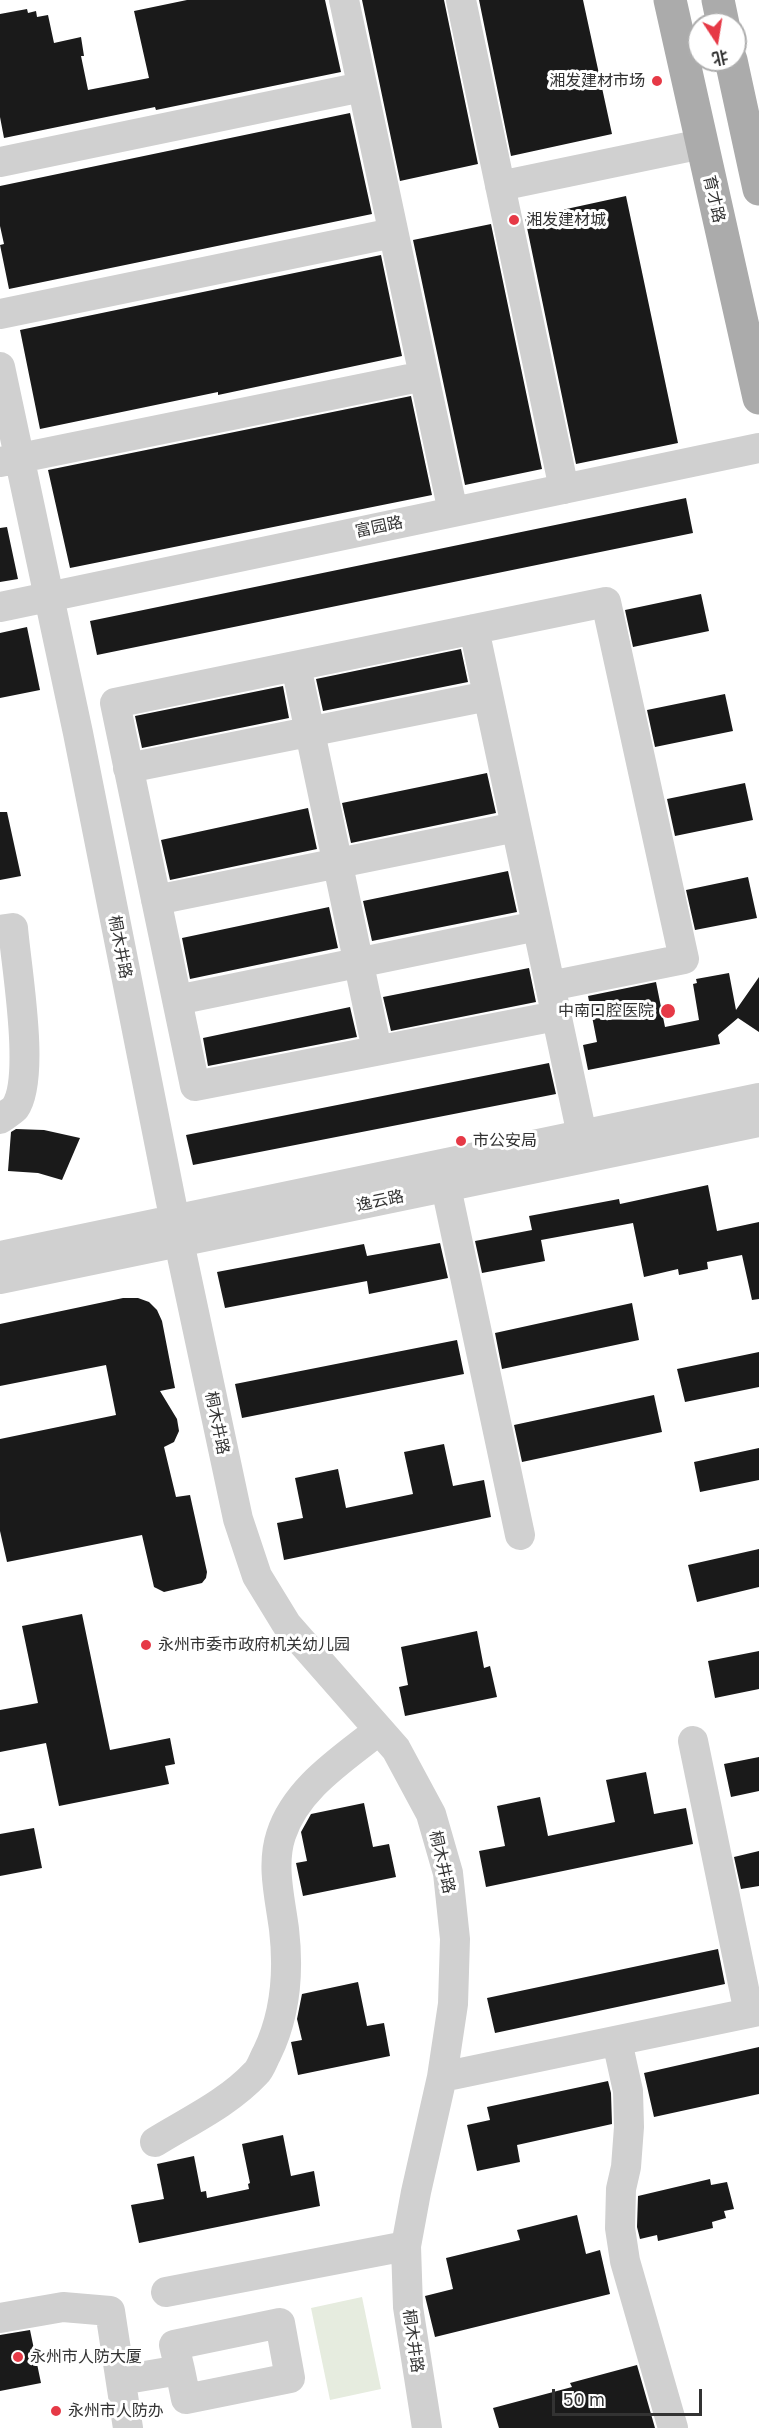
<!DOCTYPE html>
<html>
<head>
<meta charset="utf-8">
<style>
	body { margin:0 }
	#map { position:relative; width:759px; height:2428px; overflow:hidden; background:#fff; font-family:"Golos Text","Noto Sans SC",sans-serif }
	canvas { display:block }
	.north { position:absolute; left:687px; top:12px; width:60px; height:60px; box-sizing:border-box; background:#fff; border:2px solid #adadad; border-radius:50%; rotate:168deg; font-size:16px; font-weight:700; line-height:24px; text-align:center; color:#333 }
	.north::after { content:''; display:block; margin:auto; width:21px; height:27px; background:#e63946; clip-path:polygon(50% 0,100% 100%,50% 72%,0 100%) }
	.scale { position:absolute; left:552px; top:2389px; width:150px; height:27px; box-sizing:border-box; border:3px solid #333; border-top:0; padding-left:8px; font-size:18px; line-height:21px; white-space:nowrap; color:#333; -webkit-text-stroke:4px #fff; paint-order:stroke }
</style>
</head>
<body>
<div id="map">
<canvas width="759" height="2428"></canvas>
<div class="north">北</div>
<div class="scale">50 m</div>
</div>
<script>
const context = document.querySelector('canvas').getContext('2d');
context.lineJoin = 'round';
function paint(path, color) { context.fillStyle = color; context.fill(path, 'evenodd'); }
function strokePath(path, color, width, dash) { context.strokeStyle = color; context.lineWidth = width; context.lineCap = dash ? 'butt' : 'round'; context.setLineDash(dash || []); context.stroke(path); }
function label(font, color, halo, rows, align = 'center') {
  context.font = font + ' "Golos Text","Noto Sans SC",sans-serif'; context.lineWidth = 6; context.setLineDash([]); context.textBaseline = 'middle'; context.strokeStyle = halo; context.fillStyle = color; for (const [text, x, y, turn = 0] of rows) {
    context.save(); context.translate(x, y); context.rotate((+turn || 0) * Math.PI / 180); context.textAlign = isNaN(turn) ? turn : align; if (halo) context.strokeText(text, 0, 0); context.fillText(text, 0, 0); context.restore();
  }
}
paint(new Path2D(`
	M 362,2297 L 381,2389 L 330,2400 L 311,2308 Z`), '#e6ecdf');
paint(new Path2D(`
	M 187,0 L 325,0 L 341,72 L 156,110 L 155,107 L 4,138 L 0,117 L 0,14 L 27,9 L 28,13 L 36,11 L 37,17 L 48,15 L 54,43 L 81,37 L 84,56 L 81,56 L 88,90 L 149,78 L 134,11 Z
	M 362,0 L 444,0 L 478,164 L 400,181 Z
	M 479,0 L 583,0 L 612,134 L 511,156 Z
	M 350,113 L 372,214 L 9,289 L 0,245 L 4,244 L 0,226 L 0,186 Z
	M 626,196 L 678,443 L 576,464 L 525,218 Z
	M 491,224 L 542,469 L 465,485 L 413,240 Z
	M 381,255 L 402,356 L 218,395 L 218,392 L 40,429 L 20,330 Z
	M 411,396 L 432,495 L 70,568 L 48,470 Z
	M 686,498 L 693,533 L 97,655 L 90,621 Z
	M 7,527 L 18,579 L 0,582 L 0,528 Z
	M 701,594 L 709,631 L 633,647 L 625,610 Z
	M 27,627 L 40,690 L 0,698 L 0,633 Z
	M 461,649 L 468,682 L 323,711 L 316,679 Z
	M 283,686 L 289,718 L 142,748 L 135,716 Z
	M 725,694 L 733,731 L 655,747 L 647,710 Z
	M 487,773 L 496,813 L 351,843 L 342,803 Z
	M 745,783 L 753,820 L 675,836 L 667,799 Z
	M 308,808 L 317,849 L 170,880 L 161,840 Z
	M 0,812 L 7,812 L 21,876 L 0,880 Z
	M 508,871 L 517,912 L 372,941 L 363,901 Z
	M 748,877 L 757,918 L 695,930 L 686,890 Z
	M 329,907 L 338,948 L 190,979 L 182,938 Z
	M 529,968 L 536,1002 L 391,1031 L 383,997 Z
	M 729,973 L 736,1010 L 759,977 L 759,1032 L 738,1018 L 718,1035 L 720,1044 L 588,1070 L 583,1045 L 597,1042 L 588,996 L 656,982 L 665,1027 L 699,1020 L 693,984 L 697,983 L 696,979 Z
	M 350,1007 L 357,1037 L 208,1066 L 203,1038 Z
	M 549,1063 L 556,1094 L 193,1165 L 186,1135 Z
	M 16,1129 L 44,1130 L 80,1138 L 62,1180 L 38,1173 L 8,1171 L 11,1132 Z
	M 708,1185 L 717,1231 L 759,1222 L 759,1299 L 752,1300 L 742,1255 L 707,1262 L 708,1269 L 679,1275 L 678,1269 L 644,1277 L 633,1223 L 541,1240 L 545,1261 L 482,1273 L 475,1241 L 532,1230 L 529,1216 L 619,1199 L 620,1204 Z
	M 440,1243 L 448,1278 L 369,1294 L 367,1281 L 225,1308 L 217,1272 L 364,1244 L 367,1256 Z
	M 123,1298 L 138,1298 L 149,1302 L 157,1310 L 162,1321 L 175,1388 L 160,1391 L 177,1419 L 179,1431 L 174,1442 L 164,1447 L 176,1497 L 190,1495 L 207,1572 L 206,1578 L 202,1583 L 164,1592 L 154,1587 L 142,1535 L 7,1562 L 0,1531 L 0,1439 L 116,1415 L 106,1365 L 0,1386 L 0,1324 Z
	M 632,1303 L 639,1340 L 502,1369 L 495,1333 Z
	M 457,1340 L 464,1374 L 242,1418 L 235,1384 Z
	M 759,1352 L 759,1387 L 685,1402 L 677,1369 Z
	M 654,1395 L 662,1432 L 522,1462 L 514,1425 Z
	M 444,1444 L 453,1486 L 484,1480 L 491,1517 L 284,1560 L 277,1523 L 303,1518 L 295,1478 L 338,1469 L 346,1508 L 413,1494 L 404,1452 Z
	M 759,1448 L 759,1480 L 700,1492 L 694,1462 Z
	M 759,1549 L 759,1587 L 697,1602 L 688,1565 Z
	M 82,1614 L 110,1750 L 170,1738 L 175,1764 L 165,1766 L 169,1784 L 59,1806 L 46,1743 L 0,1752 L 0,1710 L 38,1703 L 22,1626 Z
	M 477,1631 L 484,1668 L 490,1666 L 497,1697 L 405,1716 L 399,1687 L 408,1685 L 401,1647 Z
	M 759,1651 L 759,1689 L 715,1698 L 708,1661 Z
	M 759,1757 L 759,1791 L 731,1797 L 724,1764 Z
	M 646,1772 L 654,1814 L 686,1808 L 693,1844 L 486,1887 L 479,1851 L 505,1846 L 497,1806 L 540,1797 L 548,1836 L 615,1822 L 606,1780 Z
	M 364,1803 L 373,1847 L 389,1844 L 396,1877 L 303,1896 L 296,1863 L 307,1861 L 301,1832 L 311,1814 Z
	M 34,1828 L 42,1868 L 0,1876 L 0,1834 Z
	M 759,1851 L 759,1886 L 741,1889 L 734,1857 Z
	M 718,1949 L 725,1984 L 495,2033 L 487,1998 Z
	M 358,1982 L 367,2026 L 384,2023 L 390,2056 L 298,2075 L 291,2042 L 302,2040 L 297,2019 L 302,1994 Z
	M 759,2047 L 759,2094 L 654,2117 L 644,2073 Z
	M 608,2081 L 611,2093 L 612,2124 L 517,2145 L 520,2162 L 477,2171 L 467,2125 L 490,2120 L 487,2107 Z
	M 283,2135 L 291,2176 L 314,2171 L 320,2206 L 139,2243 L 131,2205 L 164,2199 L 157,2164 L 194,2156 L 201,2192 L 206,2191 L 207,2198 L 249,2189 L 248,2184 L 250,2183 L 242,2144 Z
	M 710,2179 L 711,2185 L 727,2182 L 734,2209 L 724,2211 L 726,2218 L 712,2222 L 713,2228 L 658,2241 L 657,2235 L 640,2239 L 637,2227 L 638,2196 Z
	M 577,2215 L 586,2254 L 600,2250 L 610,2294 L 435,2337 L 425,2296 L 453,2289 L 446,2258 L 520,2240 L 517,2230 Z
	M 30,2330 L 41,2383 L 0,2391 L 0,2335 Z
	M 637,2365 L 655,2428 L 499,2428 L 493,2408 L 572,2387 L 570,2383 Z`), '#1a1a1a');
strokePath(new Path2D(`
	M 344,0 L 453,512
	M 461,0 L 564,489
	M 0,162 L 362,87
	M 500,186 L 702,144
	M 0,314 L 393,233
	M 0,367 L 78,733 L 179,1242 L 238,1519 L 257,1576 L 287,1625 L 396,1749 L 431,1814 L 448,1873 L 455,1939 L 453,2004 L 442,2077 L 416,2192 L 406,2246 L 408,2307 L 427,2428
	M 0,462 L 424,376
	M 0,607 L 759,448
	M 474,629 L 582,1135
	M 296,666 L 377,1050
	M 128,768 L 488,696
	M 156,900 L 516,827
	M 0,930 L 13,928 C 16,966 36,1078 15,1108 C 11,1112 4,1116 0,1119
	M 550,986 L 684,959 L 606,602 L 115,703 L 195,1086 L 556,1016
	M 177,1000 L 537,926
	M 446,1187 L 520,1535
	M 0,1256 L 759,1098
	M 0,1279 L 759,1122
	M 693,1741 L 749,2013
	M 617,2041 L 628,2091 L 629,2127 L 626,2167 L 621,2189 L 620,2228 L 625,2261 L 673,2428
	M 442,2077 L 759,2011
	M 155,2142 C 189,2121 228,2103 256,2073 C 261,2068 263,2060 267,2053 C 286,2014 289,1972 284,1929 C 280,1898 271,1865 281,1835 C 296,1788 343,1759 379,1730
	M 166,2292 L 406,2246
	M 0,2318 L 63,2307 L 110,2311 L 128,2428
	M 121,2380 L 180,2370 L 186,2399 L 290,2378 L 280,2323 L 174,2345 L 180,2370`), '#d0d0d0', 30);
strokePath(new Path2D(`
	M 670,0 L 759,398
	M 718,0 L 723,24
	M 731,60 L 759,189`), '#ababab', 33);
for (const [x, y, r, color] of [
	[657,81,6,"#e63946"],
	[514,220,6,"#e63946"],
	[668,1011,8,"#e63946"],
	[461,1141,6,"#e63946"],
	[146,1645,6,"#e63946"],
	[18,2357,6,"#e63946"],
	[56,2411,6,"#e63946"]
]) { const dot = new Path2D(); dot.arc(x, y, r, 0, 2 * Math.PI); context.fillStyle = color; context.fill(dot); strokePath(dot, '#fff', 2); }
label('16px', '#333', '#fff', [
	["湘发建材市场",645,81,"right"],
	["湘发建材城",526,220],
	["中南口腔医院",654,1011,"right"],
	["市公安局",473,1141],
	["永州市委市政府机关幼儿园",158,1645],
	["永州市人防大厦",30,2357],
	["永州市人防办",68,2411]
], 'left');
label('16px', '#333', '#fff', [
	["育才路",714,199,77],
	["富园路",379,527,-12],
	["桐木井路",120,947,79],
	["逸云路",380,1201,-12],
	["桐木井路",217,1423,78],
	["桐木井路",442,1862,77],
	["桐木井路",413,2341,82]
]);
</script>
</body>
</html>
